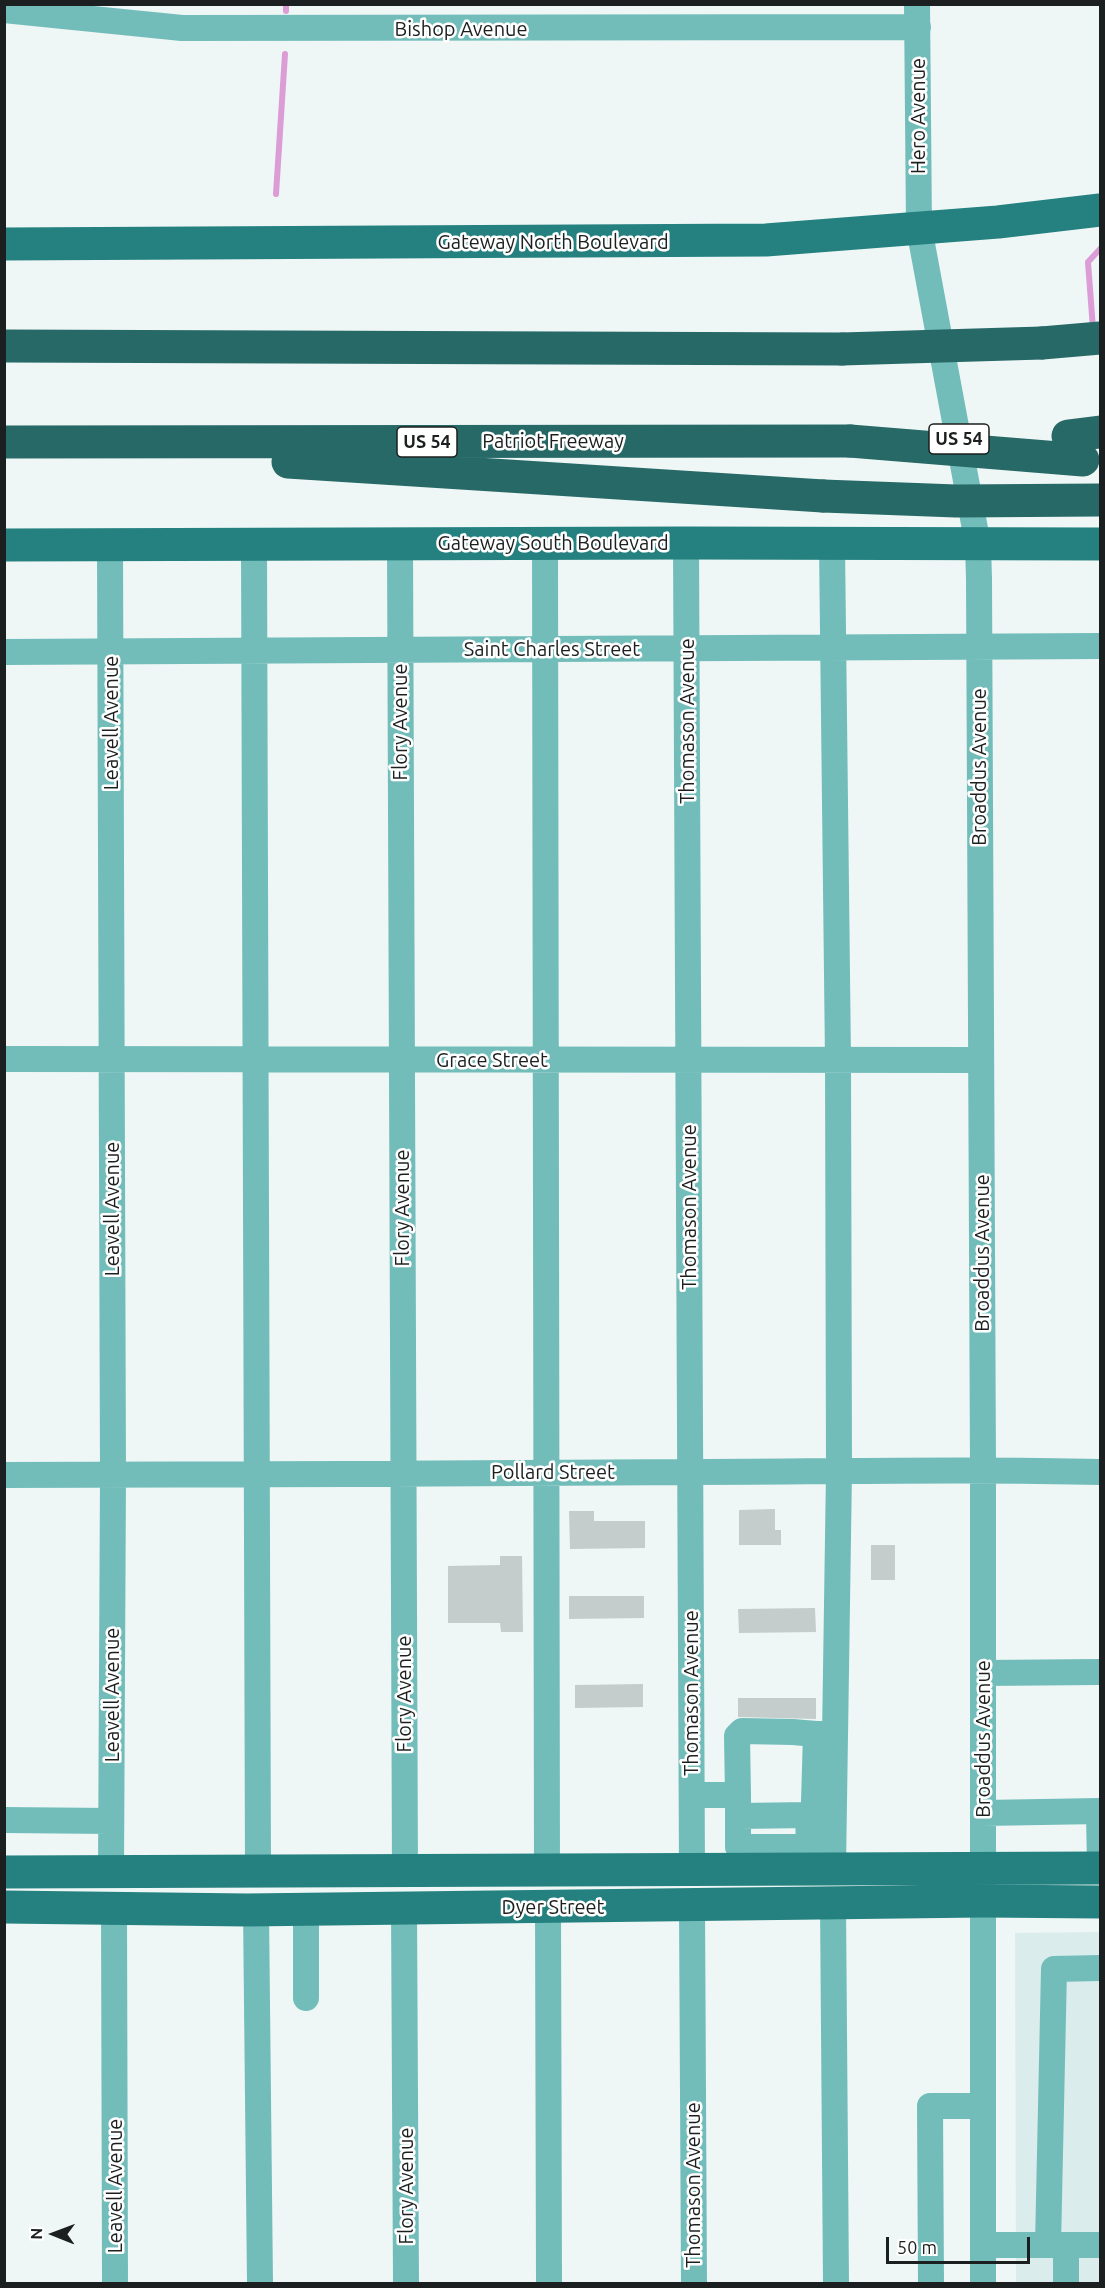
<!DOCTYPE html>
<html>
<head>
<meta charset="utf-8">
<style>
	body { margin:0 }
	#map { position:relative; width:1105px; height:2288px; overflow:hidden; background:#eef7f6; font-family:Ubuntu,sans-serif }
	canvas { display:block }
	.frame { position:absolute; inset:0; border:6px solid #1c1f1f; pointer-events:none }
	.north { position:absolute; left:24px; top:2204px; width:60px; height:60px; -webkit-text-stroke:4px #fff; paint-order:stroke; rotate:271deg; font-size:16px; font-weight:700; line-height:24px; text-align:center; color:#1c1f1f }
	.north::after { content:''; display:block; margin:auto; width:21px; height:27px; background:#1c1f1f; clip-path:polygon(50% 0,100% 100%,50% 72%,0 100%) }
	.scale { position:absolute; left:886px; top:2237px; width:144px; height:27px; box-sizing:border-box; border:3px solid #1c1f1f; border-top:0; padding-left:8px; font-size:18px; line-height:21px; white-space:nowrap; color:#1c1f1f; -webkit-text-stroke:4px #fff; paint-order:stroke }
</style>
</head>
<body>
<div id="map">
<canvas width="1105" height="2288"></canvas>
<div class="frame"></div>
<div class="north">N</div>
<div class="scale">50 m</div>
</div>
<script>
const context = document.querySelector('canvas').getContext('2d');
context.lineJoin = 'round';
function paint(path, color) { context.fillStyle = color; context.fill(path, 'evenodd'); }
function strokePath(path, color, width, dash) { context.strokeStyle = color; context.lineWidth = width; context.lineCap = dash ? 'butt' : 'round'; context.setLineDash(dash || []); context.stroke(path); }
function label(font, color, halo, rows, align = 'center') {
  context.font = font + ' Ubuntu,sans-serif'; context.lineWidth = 5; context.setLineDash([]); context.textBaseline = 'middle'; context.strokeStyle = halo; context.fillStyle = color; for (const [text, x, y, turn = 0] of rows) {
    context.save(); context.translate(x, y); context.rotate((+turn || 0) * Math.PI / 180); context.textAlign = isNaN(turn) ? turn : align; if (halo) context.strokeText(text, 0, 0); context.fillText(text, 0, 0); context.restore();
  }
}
paint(new Path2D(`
	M 1100,1932 L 1100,2283 L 1016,2283 L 1015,1933 Z`), '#daeceb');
strokePath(new Path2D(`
	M 286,11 L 286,4
	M 276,194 L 285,54
	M 1093,329 L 1088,262 L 1100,249`), '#dc9dd6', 6);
paint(new Path2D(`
	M 775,1509 L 775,1530 L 781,1530 L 781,1545 L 739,1545 L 739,1510 Z
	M 569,1511 L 594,1511 L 594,1521 L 645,1521 L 645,1548 L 570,1549 Z
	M 871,1545 L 895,1545 L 895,1580 L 871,1580 Z
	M 500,1556 L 522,1556 L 523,1632 L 501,1632 L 500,1623 L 448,1623 L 448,1566 L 500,1565 Z
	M 569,1596 L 644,1596 L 644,1618 L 569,1619 Z
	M 815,1608 L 816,1632 L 739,1633 L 738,1609 Z
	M 643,1684 L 643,1707 L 575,1708 L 575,1685 Z
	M 738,1698 L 816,1698 L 816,1719 L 738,1717 Z`), '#c4cdcc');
strokePath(new Path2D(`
	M 917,4 L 919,228 L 978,545 L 979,579 L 983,1469 L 983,2284
	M 4,10 L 182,28 L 918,27
	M 545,543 L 547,1871
	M 686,543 L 692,1870
	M 254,544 L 258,1872
	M 400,544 L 405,1872
	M 110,545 L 113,1475 L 111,1872
	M 832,545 L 838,1060 L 839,1471 L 833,1869
	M 4,652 L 1100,646
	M 4,1059 L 980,1060
	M 4,1475 C 234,1475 463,1473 693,1472 C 829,1472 965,1468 1100,1472
	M 983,1673 L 1100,1672
	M 692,1795 L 738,1795 L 738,1847 L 809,1847 L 809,1870
	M 738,1795 L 737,1736 L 742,1731 L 793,1732 L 816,1734
	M 814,1801 L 816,1734 L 833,1734
	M 1099,1812 L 1100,1868
	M 983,1813 L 1100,1811
	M 739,1816 L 808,1815 L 809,1847
	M 4,1820 L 111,1821
	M 833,1904 L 836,2284
	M 548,1906 L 549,2284
	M 692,1906 L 694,2284
	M 114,1908 L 115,2284
	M 404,1909 L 406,2284
	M 256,1910 L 260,2284
	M 306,1910 L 306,1998
	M 983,2245 L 1048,2245 L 1054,1969 L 1100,1968
	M 1048,2245 L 1100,2245
	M 1066,2245 L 1066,2284
	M 931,2284 L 930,2106 L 983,2106`), '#72bdba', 26);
strokePath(new Path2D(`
	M 4,244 L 766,240 L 998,222 L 1100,210
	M 4,545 L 686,543 L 1100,544
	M 4,1872 L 1100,1868
	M 4,1907 L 247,1910 L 983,1901 L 1100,1902`), '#24817f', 33);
strokePath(new Path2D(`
	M 1042,343 L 1100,338
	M 4,346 L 842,349
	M 1068,436 L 1100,432
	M 4,442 L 850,441
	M 288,462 L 823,496`), '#276967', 33);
strokePath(new Path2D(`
	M 842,349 L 1042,343
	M 850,441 L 1083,460
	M 823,496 L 956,501 L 1100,500`), '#276967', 33);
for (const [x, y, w] of [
	[959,439,60],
	[427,442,60]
]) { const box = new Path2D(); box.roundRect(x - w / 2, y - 15, w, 30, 4.5); context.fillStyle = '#fff'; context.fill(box); strokePath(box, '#1c1f1f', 1.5); }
label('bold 18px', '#1c1f1f', null, [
	["US 54",959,439],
	["US 54",427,442]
]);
label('20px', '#1c1f1f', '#fff', [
	["Bishop Avenue",461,29],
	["Hero Avenue",918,116,-90],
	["Gateway North Boulevard",553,242],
	["Patriot Freeway",553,441],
	["Gateway South Boulevard",553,543],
	["Saint Charles Street",552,649],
	["Thomason Avenue",687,721,-90],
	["Flory Avenue",400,722,-90],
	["Leavell Avenue",111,723,-90],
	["Broaddus Avenue",979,767,-90],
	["Grace Street",492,1060],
	["Thomason Avenue",689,1207,-90],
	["Flory Avenue",402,1208,-90],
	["Leavell Avenue",112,1209,-90],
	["Broaddus Avenue",982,1253,-90],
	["Pollard Street",553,1472],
	["Thomason Avenue",691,1693,-90],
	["Flory Avenue",404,1694,-90],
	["Leavell Avenue",112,1695,-90],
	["Broaddus Avenue",983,1739,-90],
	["Dyer Street",553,1907],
	["Thomason Avenue",693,2185,-90],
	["Leavell Avenue",115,2186,-90],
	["Flory Avenue",406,2186,-90]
]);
</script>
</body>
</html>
